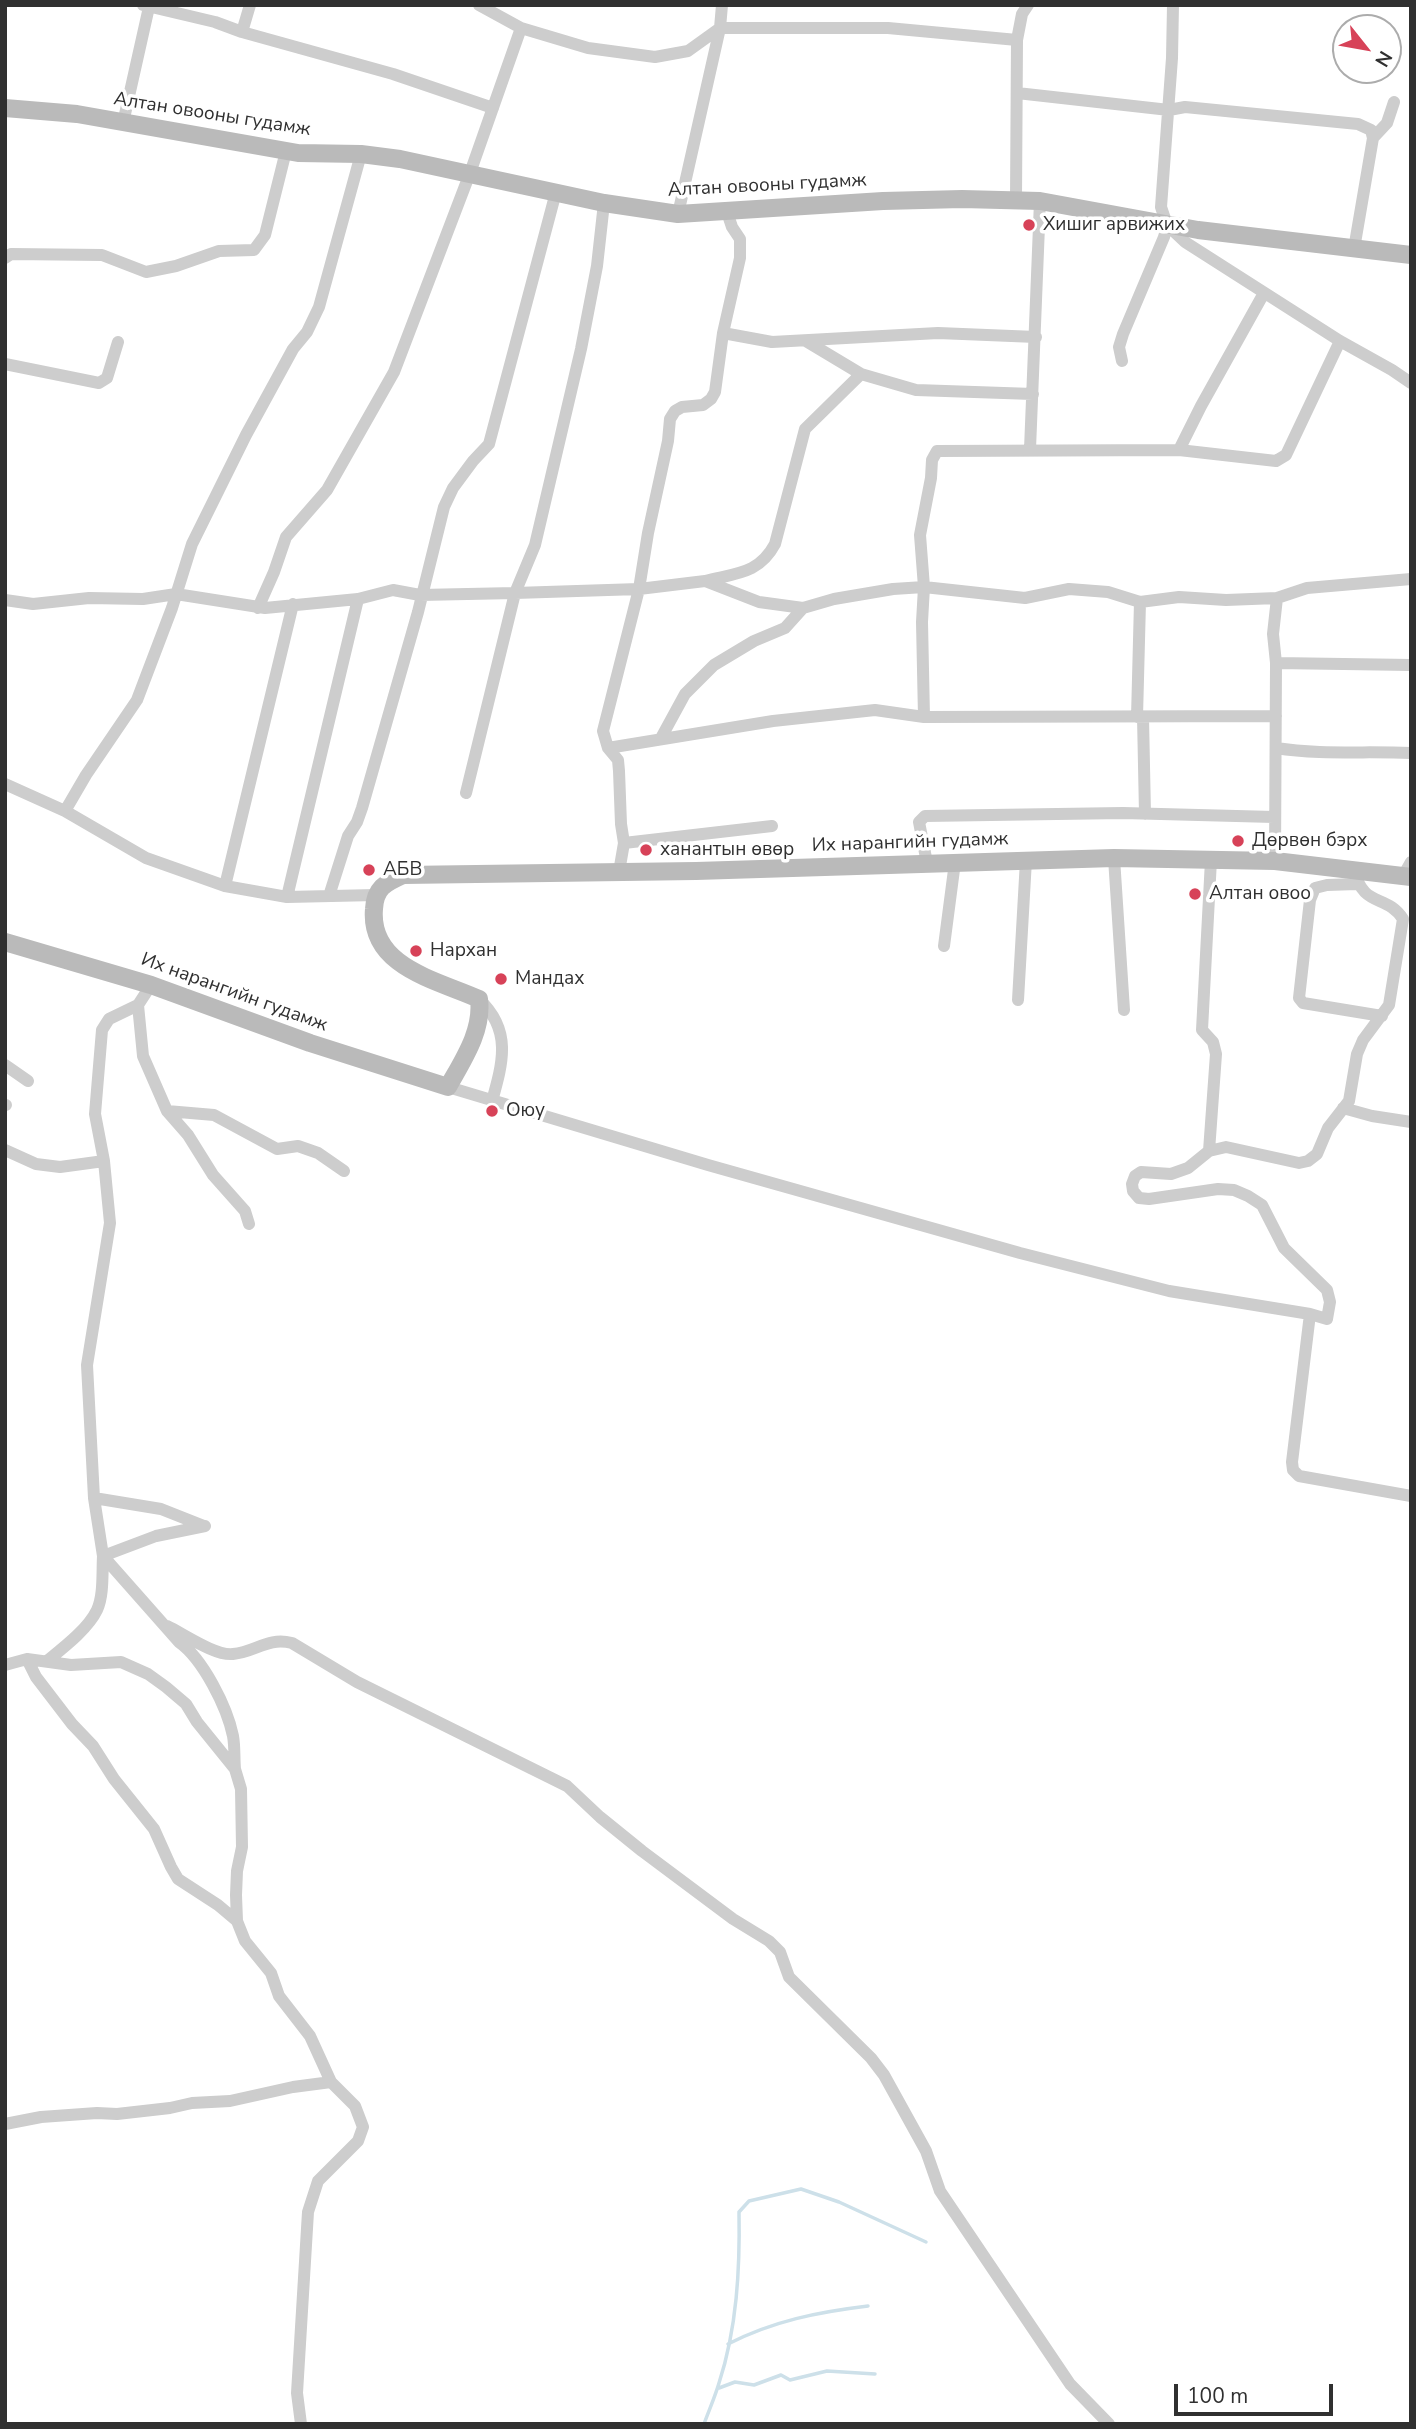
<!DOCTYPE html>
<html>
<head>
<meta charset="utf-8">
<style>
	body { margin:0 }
	#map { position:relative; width:1416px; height:2429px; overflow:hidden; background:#fff; font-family:"Nunito Sans",sans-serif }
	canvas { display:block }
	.frame { position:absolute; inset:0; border:7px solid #303030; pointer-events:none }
	.north { position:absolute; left:1332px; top:14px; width:70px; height:70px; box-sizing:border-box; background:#fff; border:2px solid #acacac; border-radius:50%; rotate:121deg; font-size:19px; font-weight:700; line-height:28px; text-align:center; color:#303030 }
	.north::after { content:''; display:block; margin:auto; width:24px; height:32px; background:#d74258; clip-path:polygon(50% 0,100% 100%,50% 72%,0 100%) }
	.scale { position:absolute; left:1174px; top:2384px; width:159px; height:32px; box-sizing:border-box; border:4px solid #303030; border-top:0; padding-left:9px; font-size:21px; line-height:24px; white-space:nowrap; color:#303030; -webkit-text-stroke:5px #fff; paint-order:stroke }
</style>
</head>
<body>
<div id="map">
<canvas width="1416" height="2429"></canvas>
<div class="frame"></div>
<div class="north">N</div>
<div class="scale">100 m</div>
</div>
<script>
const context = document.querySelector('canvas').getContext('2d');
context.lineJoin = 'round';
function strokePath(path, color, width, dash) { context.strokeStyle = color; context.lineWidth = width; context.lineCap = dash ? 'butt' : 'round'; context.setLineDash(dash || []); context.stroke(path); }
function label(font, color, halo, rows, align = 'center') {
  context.font = font + ' "Nunito Sans",sans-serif'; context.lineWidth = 7; context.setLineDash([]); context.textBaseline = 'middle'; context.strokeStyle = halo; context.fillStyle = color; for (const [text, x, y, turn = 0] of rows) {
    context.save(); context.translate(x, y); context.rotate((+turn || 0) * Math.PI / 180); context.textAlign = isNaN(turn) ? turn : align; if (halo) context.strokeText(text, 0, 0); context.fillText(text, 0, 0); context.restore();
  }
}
strokePath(new Path2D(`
	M 728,2344 C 773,2321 818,2312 868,2306
	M 719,2388 L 735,2382 L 754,2385 L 781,2375 L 790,2380 L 827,2371 L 875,2374
	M 704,2424 C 709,2410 715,2397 719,2383 C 737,2328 740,2269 739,2212 L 749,2201 L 801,2189 L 839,2202 L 926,2242`), '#cde0e9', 3.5);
strokePath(new Path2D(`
	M 143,5 L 215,22 L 242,32 L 393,74 L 493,108
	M 479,5 L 521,28 L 588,48 L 655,57 L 688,51 L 720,28 L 888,28 L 1017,40
	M 1173,5 L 1172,58 L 1161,207 L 1167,225 L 1185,242 L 1340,341 L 1392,370 L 1411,383
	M 242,32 L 250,5
	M 1017,93 L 1169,110 L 1185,107 L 1358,124 L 1371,130 L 1373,138 L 1354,249
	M 123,123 L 149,7
	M 1373,138 L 1387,123 L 1394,102
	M 1016,199 L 1017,40 L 1022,14 L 1028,5
	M 678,214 L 720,28 L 722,5
	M 5,258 L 11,254 L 102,255 L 146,272 L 176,266 L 219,251 L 254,250 L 265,235 L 286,151
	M 723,333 L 772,342 L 938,333 L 1036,337
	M 806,341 L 861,374 L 916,390 L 1033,394
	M 1122,361 L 1119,347 L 1123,334 L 1164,237 L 1167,225
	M 5,364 L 99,383 L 107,378 L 118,342
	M 1030,449 L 1040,201
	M 1179,450 L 1201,406 L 1264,293
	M 705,581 C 736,573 759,574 775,544 L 805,429 L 861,374
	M 5,600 L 33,604 L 89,598 L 143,599 L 176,594 L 265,608 L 358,599 L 393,590 L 420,595 L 515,593 L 639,589 L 705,581 L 759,602 L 803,608 L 834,599 L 893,589 L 924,587 L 1025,598 L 1069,589 L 1108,592 L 1140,602 L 1179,597 L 1226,600 L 1277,598
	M 258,608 L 274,572 L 286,537 L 327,490 L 394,372 L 470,173 L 521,28
	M 1276,663 L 1411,665
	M 924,717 L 922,622 L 924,587 L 920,535 L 931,478 L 932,460 L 937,451 L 1179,450 L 1276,461 L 1286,455 L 1340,341
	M 1137,717 L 1140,602
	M 1143,717 L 1145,814
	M 661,738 L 685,694 L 714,665 L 754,641 L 785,628 L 803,608
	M 608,748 L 773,721 L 875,710 L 924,717 L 1276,716
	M 1276,748 C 1321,755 1365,751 1411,753
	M 5,784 L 65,811 L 146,858 L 225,886 L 287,897 L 376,895
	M 466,793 L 515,593 L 535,545 L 581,349 L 597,266 L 604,203
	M 65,811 L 86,775 L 137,700 L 172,608 L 192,544 L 246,435 L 293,349 L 307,332 L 319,307 L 361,154
	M 624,843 L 772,826
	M 1114,858 L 1124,1010
	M 1275,861 L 1276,663 L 1273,634 L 1277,598 L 1307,588 L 1411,579
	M 927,863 L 919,822 L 925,816 L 1123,813 L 1274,817
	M 619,872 L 624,843 L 621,824 L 619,771 L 618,760 L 608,748 L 603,731 L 639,589 L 648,533 L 668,441 L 670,419 L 675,411 L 682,407 L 703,405 L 711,399 L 715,392 L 723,333 L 740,258 L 740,239 L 732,227 L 727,212
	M 1403,876 L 1411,862
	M 1357,884 L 1327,885 L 1315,888 L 1310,900 L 1299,998 L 1303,1003 L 1382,1016
	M 225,886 L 293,604
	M 329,896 L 348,836 L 357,822 L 362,808 L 418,612 L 444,507 L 453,488 L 473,461 L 489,444 L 556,192
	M 287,897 L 358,599
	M 944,946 L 955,862
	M 151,985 L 138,1005 L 143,1056 L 167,1111 L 214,1115 L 277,1149 L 298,1146 L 318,1153 L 344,1171
	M 479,999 C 512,1030 503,1062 492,1101
	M 1018,1000 L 1026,860
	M 138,1005 L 109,1019 L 102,1030 L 95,1114 L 104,1161 L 110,1223 L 87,1365 L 94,1498 L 103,1556 L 179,1642 C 203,1659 227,1707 233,1736 C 235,1747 234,1758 235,1769
	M 5,1065 L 28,1081
	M 448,1087 L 708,1165 L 1020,1253 L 1169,1291 L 1310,1314 L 1327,1319 L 1330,1302 L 1327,1290 L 1284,1248 L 1262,1205 L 1248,1196 L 1234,1190 L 1218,1189 L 1149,1199 L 1139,1198 L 1133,1191 L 1132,1184 L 1135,1176 L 1141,1172 L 1171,1174 L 1188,1168 L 1209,1151 L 1226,1147 L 1299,1163 L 1308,1161 L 1317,1154 L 1328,1128 L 1349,1101 L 1357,1054 L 1363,1040 L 1389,1005 L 1403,919 C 1386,893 1363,909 1354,869
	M 5,1105 L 6,1105
	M 1343,1108 L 1372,1116 L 1411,1122
	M 167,1111 L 188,1135 L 213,1175 L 245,1211 L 249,1224
	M 5,1150 L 36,1164 L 60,1167 L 104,1161
	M 1209,1151 L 1216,1054 L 1213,1042 L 1202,1030 L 1211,860
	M 1310,1314 L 1292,1462 L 1293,1470 L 1299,1476 L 1411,1496
	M 94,1498 L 161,1509 L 204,1526
	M 167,1626 C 184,1634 215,1656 233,1654 C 256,1652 267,1637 292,1643 L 357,1682 L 567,1786 L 600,1817 L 642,1851 L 733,1919 L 769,1941 L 780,1952 L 789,1977 L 871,2058 L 884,2075 L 926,2151 L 940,2191 L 1070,2384 L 1109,2424
	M 27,1659 L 36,1677 L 72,1724 L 93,1746 L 114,1779 L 154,1829 L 171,1867 L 178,1879 L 218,1905 L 237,1921
	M 47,1661 C 63,1648 88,1629 97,1610 C 104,1595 102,1572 103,1556 L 156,1536 L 205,1526
	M 5,1665 L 27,1659 L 71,1665 L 121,1662 L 148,1674 L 166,1687 L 186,1704 L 197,1722 L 235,1769 L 241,1789 L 242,1847 L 237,1871 L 236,1895 L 237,1921 L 245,1941 L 271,1973 L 279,1996 L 310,2036 L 331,2082 L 355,2106 L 363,2127 L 358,2141 L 318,2181 L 308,2212 L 297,2393 L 301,2424
	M 5,2124 L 41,2117 L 97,2113 L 117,2114 L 170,2108 L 192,2103 L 230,2101 L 293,2087 L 331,2082`), '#cdcdcd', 12);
strokePath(new Path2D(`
	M 5,108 L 77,114 L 298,153 L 361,154 L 400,159 L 604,203 L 678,214 L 883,201 L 962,199 L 1040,201 L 1198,230 L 1411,255
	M 5,942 L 151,985 L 310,1043 L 448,1087 C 463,1060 483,1031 479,999 C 437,980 369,967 374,909 C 375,888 385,883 403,875 L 696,871 L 1114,858 L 1275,861 L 1411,877`), '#bababa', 18);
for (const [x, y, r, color] of [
	[1029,225,7,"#d74258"],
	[1238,841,7,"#d74258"],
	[646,850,7,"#d74258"],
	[369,870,7,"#d74258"],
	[1195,894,7,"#d74258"],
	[416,951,7,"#d74258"],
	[501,979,7,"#d74258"],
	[492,1111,7,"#d74258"]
]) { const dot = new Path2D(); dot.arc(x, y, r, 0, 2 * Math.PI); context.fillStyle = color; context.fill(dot); strokePath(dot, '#fff', 2.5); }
label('19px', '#303030', '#fff', [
	["Алтан овооны гудамж",212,115,9],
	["Алтан овооны гудамж",767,186,-3],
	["Их нарангийн гудамж",910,843,-2],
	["Их нарангийн гудамж",234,993,20]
]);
label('19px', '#303030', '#fff', [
	["Хишиг арвижих",1043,225],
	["Дөрвөн бэрх",1252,841],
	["ханантын өвөр",660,850],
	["АБВ",383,870],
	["Алтан овоо",1209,894],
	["Нархан",430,951],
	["Мандах",515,979],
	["Оюу",506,1111]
], 'left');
</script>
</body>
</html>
